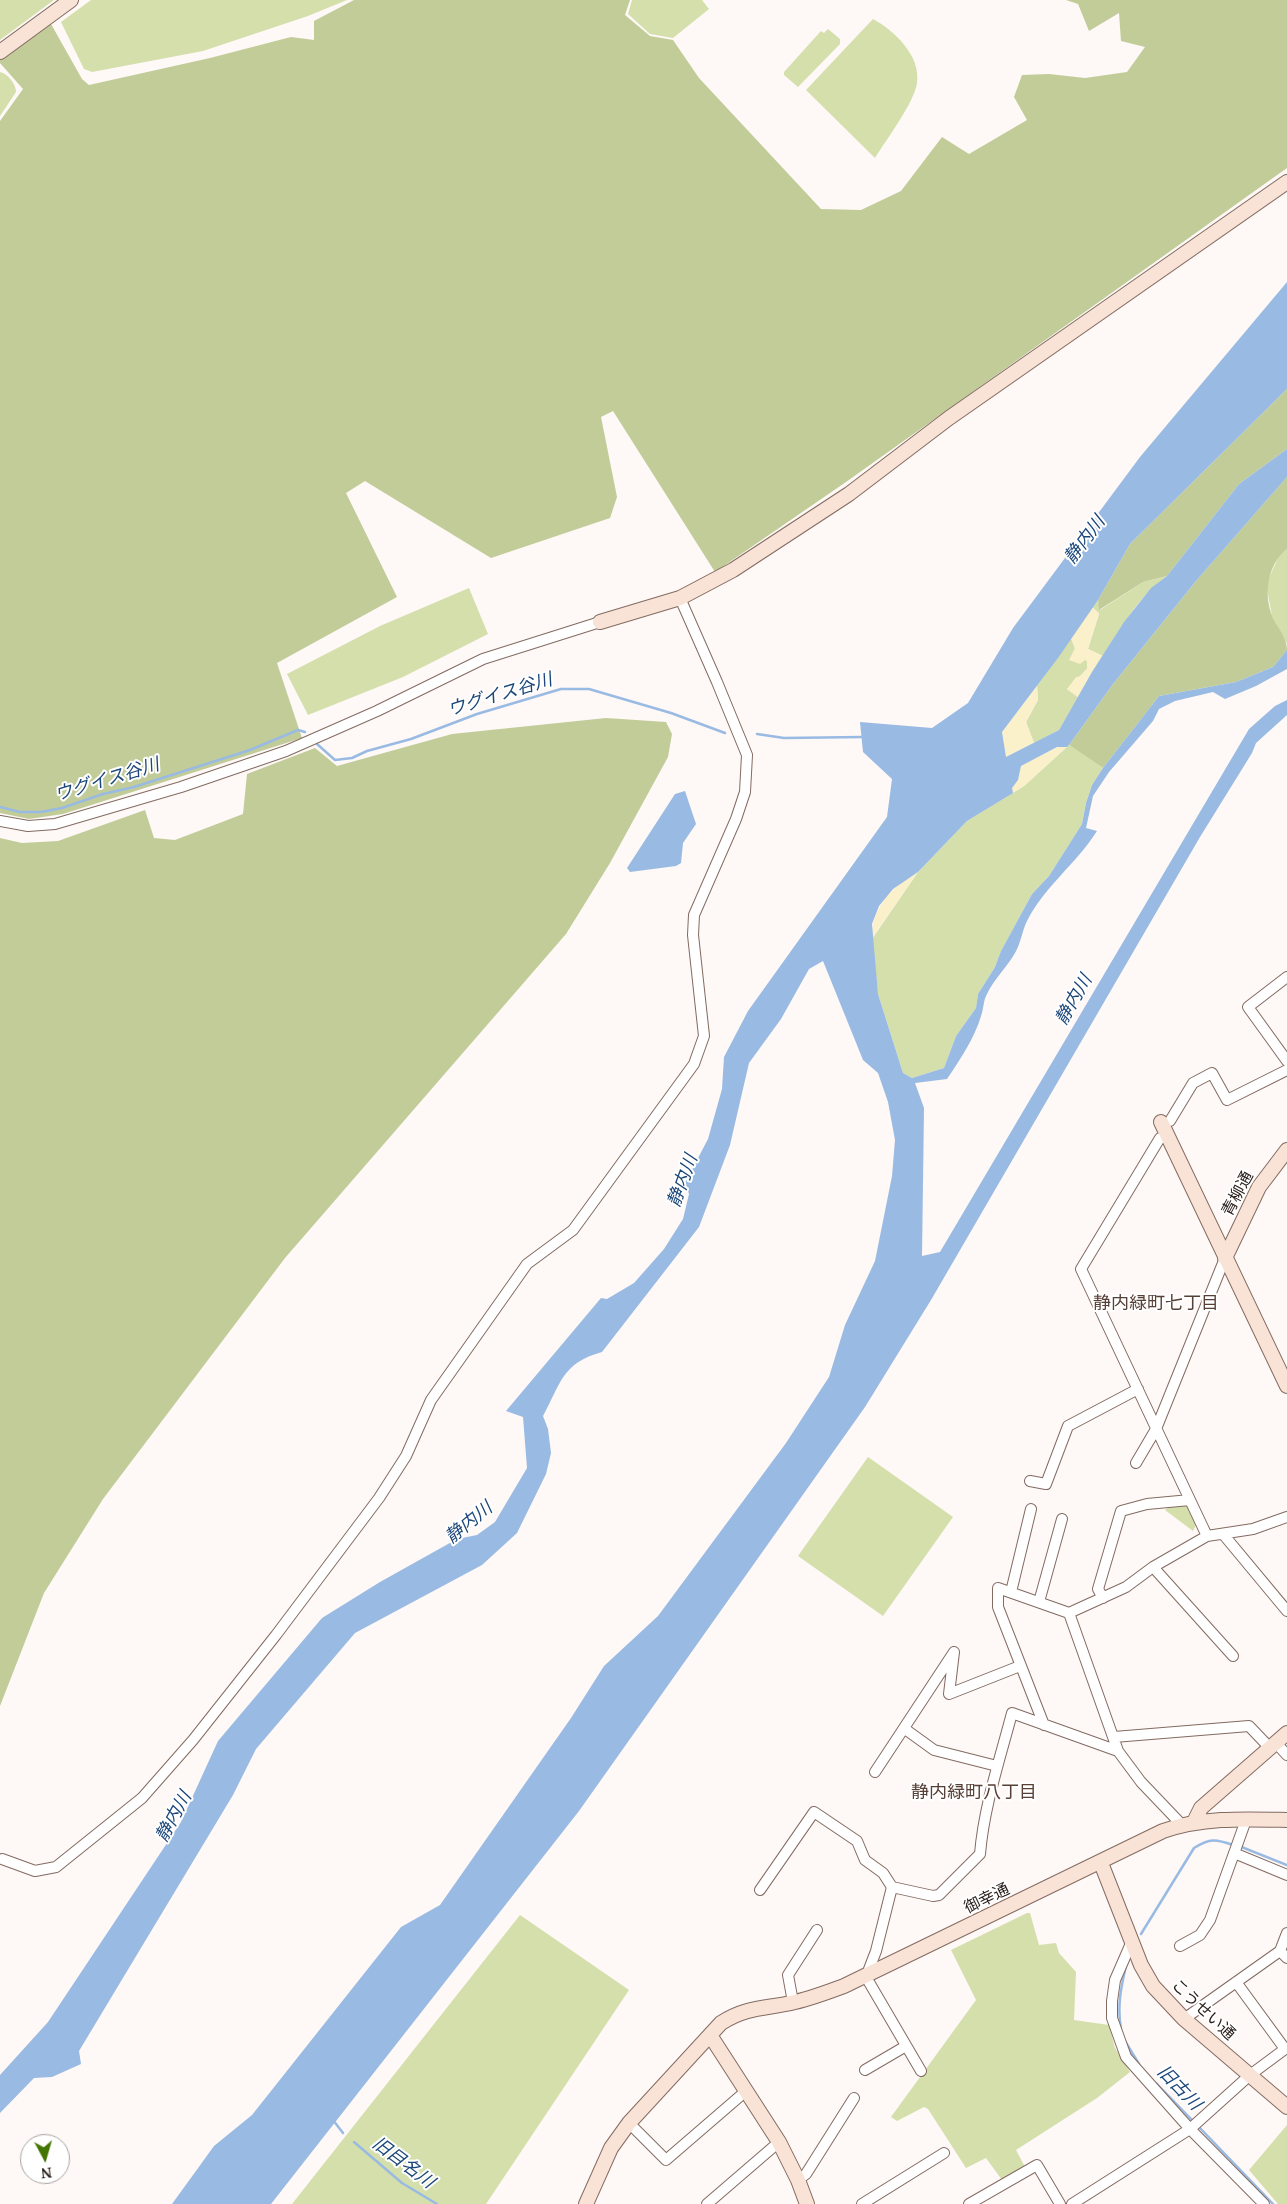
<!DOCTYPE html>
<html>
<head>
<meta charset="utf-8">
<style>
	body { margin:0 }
	#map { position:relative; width:1287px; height:2204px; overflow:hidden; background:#fef8f6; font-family:"Noto Serif",serif }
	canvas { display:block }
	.north { position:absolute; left:20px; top:2134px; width:50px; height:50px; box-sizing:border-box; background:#fff; border:1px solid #a8a4a3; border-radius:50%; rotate:174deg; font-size:14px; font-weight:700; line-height:20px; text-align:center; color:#261c18 }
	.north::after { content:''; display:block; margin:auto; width:18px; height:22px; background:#437600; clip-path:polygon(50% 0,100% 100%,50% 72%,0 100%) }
</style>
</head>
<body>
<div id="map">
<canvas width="1287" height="2204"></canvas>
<div class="north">N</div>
</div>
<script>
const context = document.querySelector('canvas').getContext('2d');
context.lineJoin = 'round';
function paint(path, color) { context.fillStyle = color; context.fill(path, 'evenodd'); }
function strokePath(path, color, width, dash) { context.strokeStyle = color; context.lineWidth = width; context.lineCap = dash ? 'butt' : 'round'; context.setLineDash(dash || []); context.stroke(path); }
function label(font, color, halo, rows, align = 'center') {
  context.font = font + ' "Noto Serif","Noto Sans JP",serif'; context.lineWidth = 4; context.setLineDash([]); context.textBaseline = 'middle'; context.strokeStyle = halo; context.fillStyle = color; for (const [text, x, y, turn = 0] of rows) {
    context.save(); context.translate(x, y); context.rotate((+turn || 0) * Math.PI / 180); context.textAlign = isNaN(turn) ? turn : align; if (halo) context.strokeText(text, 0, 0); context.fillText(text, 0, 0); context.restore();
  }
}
paint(new Path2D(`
	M 0,0 L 54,0 L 0,40 Z
	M 91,0 L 347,0 L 308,16 L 203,51 L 92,72 L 84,69 L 61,22 Z
	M 632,0 L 702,0 L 709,9 L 673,38 L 650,34 L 628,14 Z
	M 873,19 C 895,31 921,56 917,83 C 914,103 886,140 875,158 L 806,90 Z
	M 828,29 L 840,39 L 840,44 L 798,87 L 784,75 L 784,72 L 821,31 L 824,33 Z
	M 0,72 C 8,74 16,84 16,92 L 0,116 Z
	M 1287,549 L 1287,644 L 1272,616 L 1266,584 L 1279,556 Z
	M 1167,576 C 1139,596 1121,627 1103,656 L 1088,649 L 1099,614 L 1092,607 L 1098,600 L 1100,610 L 1143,582 Z
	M 469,588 L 488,634 L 403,677 L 308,715 L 287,674 L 380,626 Z
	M 1071,638 L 1075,648 L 1087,661 L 1087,669 L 1067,689 L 1078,697 L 1059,730 L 1034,743 L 1026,722 L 1038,700 L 1037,686 Z
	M 1069,745 L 1103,768 L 1092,785 L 1086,803 L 1082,824 L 1049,876 L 1032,894 L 1001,951 L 995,967 L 978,994 L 976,1008 L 956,1036 L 944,1068 L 912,1078 L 903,1073 L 878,994 L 872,939 L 918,872 L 967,821 L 1024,786 Z
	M 868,1457 L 953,1517 L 883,1616 L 798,1556 Z
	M 1187,1505 L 1196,1525 L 1193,1531 L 1165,1510 L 1169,1507 Z
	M 1027,1913 L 1030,1913 L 1039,1945 L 1056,1943 L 1059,1953 L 1076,1972 L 1074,2020 L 1109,2025 L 1115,2048 L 1130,2072 L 1097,2098 L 1016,2150 L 1025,2167 L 1002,2180 L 986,2158 L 966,2168 L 928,2109 L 924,2107 L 897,2121 L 891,2117 L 976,2000 L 951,1950 Z
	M 520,1915 L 629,1990 L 486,2204 L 292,2204 Z
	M 1287,2125 L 1287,2204 L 1278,2204 L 1249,2170 Z`), '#d5dfac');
paint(new Path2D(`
	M 354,0 L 630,0 L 625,15 L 650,36 L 673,40 L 699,78 L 821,209 L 861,210 L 901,191 L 942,137 L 969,154 L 1027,120 L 1014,97 L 1022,75 L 1049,74 L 1085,78 L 1127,72 L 1145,47 L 1121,41 L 1119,13 L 1089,31 L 1078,4 L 1066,0 L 1287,0 L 1287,168 L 846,482 L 715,572 L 613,411 L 601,417 L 617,497 L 610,518 L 491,558 L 365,481 L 346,493 L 397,597 L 277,663 L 302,738 L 63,814 L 29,819 L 0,813 L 0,121 L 23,89 L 0,63 L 0,60 L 51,24 L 82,79 L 89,85 L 210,58 L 291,37 L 314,40 L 314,21 Z
	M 1287,389 L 1287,449 L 1239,484 L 1167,576 L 1143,582 L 1099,610 L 1098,600 L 1130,544 Z
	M 1287,477 L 1287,549 C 1267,565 1263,595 1273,618 C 1278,628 1287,638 1287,650 L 1273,667 L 1236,682 L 1159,696 L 1103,768 L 1069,745 L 1113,684 L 1196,581 Z
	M 606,718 L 666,722 L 672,734 L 668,757 L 610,863 L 566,934 L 285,1258 L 103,1499 L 44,1593 L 0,1706 L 0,838 L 22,843 L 58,841 L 145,810 L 154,838 L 175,840 L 243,814 L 247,774 L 315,748 L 337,766 L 452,734 Z`), '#c2cc99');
paint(new Path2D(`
	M 1092,607 L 1099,613 L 1088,649 L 1103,656 L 1078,697 L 1067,689 L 1076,677 L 1081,676 L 1087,669 L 1087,661 L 1085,660 L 1080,664 L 1069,660 L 1075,648 L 1071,638 Z
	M 1037,686 L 1038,700 L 1026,722 L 1034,743 L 1006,757 L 1002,732 Z
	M 1057,747 L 1067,747 L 1024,786 L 1013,793 L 1011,788 L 1018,780 L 1021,766 Z
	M 918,872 L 872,938 C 871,908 892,886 918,872 Z`), '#faf0ca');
paint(new Path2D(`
	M 1287,282 L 1287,389 L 1130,544 L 1098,600 L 1058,658 L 1002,732 L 1006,757 L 1059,730 L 1092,672 L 1124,622 L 1151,588 L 1167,576 L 1239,484 L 1287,449 L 1287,477 L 1196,581 L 1113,684 L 1069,745 L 1067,747 L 1057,747 L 1021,766 L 1018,780 L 1012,788 L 1013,793 L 967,821 L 918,872 L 893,889 L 879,906 L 872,924 L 878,994 L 903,1073 L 912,1078 L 944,1068 L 956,1036 L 976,1008 L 978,994 L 995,967 L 1001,951 L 1032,894 L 1049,876 L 1082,824 L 1086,803 L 1092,785 L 1103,768 L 1159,696 L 1236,682 L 1273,667 L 1287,650 L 1287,669 L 1256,686 L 1225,699 L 1213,692 L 1175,701 L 1159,709 L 1153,721 L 1109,772 L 1093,796 L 1086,828 L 1097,831 C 1076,864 1044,887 1027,921 C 1022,931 1021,943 1015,953 C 1007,967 994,979 987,994 C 983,1001 984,1008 981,1016 C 975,1037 960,1060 947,1079 L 915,1083 L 924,1108 L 922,1256 L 940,1252 L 1249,729 L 1275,706 L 1287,700 L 1287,715 L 1256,743 L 1252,753 L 1200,837 L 931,1300 L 865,1407 L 579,1811 L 271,2204 L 172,2204 L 214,2146 L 252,2115 L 401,1927 L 440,1905 L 571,1718 L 604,1666 L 658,1616 L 786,1443 L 829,1377 L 845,1325 L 875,1261 L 892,1176 L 895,1140 L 888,1102 L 878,1073 L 863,1060 L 823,961 L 809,969 L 781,1019 L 749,1063 L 730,1145 L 699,1227 L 602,1352 C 562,1363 561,1383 543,1416 L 548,1429 L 551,1453 L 546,1474 L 517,1533 L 482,1565 L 355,1633 L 256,1749 L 233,1795 L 79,2051 L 81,2064 L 52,2077 L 34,2078 L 0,2113 L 0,2075 L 48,2022 L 181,1822 L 218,1741 L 322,1618 L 380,1582 L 457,1539 L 477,1535 L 495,1522 L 527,1468 L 523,1417 L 506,1411 L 601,1298 L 607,1299 L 634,1283 L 664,1249 L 683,1219 L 689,1194 L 685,1183 L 708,1139 L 722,1089 L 724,1057 L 748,1011 L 887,817 L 892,779 L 863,752 L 860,722 L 932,728 L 968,703 L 1013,628 L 1140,457 Z
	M 685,791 L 696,824 L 683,843 L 681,863 L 676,866 L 630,872 L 627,868 L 675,794 Z`), '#99bae2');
strokePath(new Path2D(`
	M 757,734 L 784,738 L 863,737
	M 317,744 L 335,760 L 352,758 L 367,751 L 411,739 L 477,714 L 561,689 L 589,689 L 671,713 L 725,733
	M 0,807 L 20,812 L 41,812 L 62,808 L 103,794 L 134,787 L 250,750 L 298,730 L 305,732
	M 1239,1846 L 1287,1865
	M 1141,1934 L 1194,1848 C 1210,1838 1216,1839 1233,1845
	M 1121,2029 C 1117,2007 1121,1987 1126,1966
	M 1125,2041 L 1139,2064
	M 1156,2083 L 1194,2122
	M 333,2120 L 343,2133
	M 1198,2126 L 1273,2204
	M 354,2142 L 402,2183 L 437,2204`), '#99bae2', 2.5);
const street = new Path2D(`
	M 0,821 L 28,826 L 55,824 L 181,787 L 286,751 L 377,711 L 483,659 L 600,622
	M 1287,977 L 1248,1007 L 1287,1061
	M 1170,1121 L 1193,1083 L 1212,1073 L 1227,1100 L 1287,1070
	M 1160,1138 L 1081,1269 L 1207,1536
	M 1136,1463 L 1156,1429 L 1225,1258
	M 1030,1481 L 1046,1484 L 1068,1426 L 1138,1389
	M 1223,1534 L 1287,1611
	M 1153,1567 L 1233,1656
	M 1011,1592 L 1031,1509
	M 1103,1598 L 1098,1589 L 1121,1511 L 1147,1504 L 1190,1500
	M 1039,1602 L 1062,1519
	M 1069,1613 L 1118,1751 L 1141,1782 L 1182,1825
	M 1044,1725 L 998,1607 L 998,1588 L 1069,1613 L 1126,1587 L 1153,1567 L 1207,1536 L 1253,1529 L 1287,1517
	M 905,1729 L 934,1750 L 997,1766
	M 1114,1737 L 1249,1726 L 1270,1748
	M 1276,1743 L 1287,1755
	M 875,1772 L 954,1652 L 949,1694 L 1020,1666
	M 1234,1853 L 1287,1875
	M 2,1859 L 35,1871 L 56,1867 L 142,1798 L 193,1740 L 276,1635 L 379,1498 L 406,1456 L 431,1400 L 527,1264 L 573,1230 L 694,1064 L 704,1036 L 693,935 L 694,915 L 736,819 L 745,792 L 747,755 L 717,682 L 680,598
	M 892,1887 L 876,1951 L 866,1977 L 921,2071
	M 760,1890 L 814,1812 L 857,1841 L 865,1860 L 883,1873 L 892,1887 L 933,1896 L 939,1895 L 980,1854 C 984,1806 1000,1759 1012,1713 L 1118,1751
	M 1287,1933 L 1280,1951 L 1287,1958
	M 1132,1941 L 1115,1980 L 1112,2001 L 1112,2018 L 1126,2057 L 1190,2129 L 1264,2204
	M 1180,1946 L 1200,1935 L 1210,1920 L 1246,1820
	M 793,2002 L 788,1975 L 817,1930
	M 1184,2019 L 1280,1951
	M 865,2070 L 906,2046
	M 629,2123 L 666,2160 L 746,2091
	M 798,2180 L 806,2174 L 854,2098
	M 707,2204 L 779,2142
	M 862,2204 L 944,2153
	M 969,2204 L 1037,2165 L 1060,2204
	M 1072,2204 L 1190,2129 L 1250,2075 L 1285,2049 L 1236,1982`);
const secondary = new Path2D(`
	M 0,52 L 71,0
	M 600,622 L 680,598 L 733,570 L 849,494 L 949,418 L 1287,182
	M 1161,1122 L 1287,1386
	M 1225,1258 L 1259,1187 L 1287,1150
	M 1194,1822 L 1201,1808 L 1287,1733
	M 1101,1863 L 1141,1965 L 1153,1986 L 1184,2019 L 1287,2107
	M 710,2035 L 779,2142 L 798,2180 L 807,2204
	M 586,2204 L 611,2148 L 629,2123 L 721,2023 C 748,2006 766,2009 795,2002 C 812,1998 828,1992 844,1986 L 1163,1831 C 1203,1817 1246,1819 1287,1820`);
strokePath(street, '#836b61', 12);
strokePath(secondary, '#836b61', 16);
strokePath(street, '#fff', 10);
strokePath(secondary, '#f8e3d6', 14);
label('16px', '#261c18', '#fff', [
	["青柳通",1238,1194,-62],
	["御幸通",987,1899,-26],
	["こうせい通",1203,2010,43]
]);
label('italic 18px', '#1c477a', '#fff', [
	["静内川",1085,540,-53],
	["ウグイス谷川",500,695,-17],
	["ウグイス谷川",107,780,-17],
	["静内川",1074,1000,-60],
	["静内川",683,1181,-70],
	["静内川",469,1523,-39],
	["静内川",174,1817,-61],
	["旧古川",1179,2088,46],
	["旧目名川",403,2163,37]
]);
label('18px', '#574037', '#fff', [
	["静内緑町七丁目",1156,1304],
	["静内緑町八丁目",974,1793]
]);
</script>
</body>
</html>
